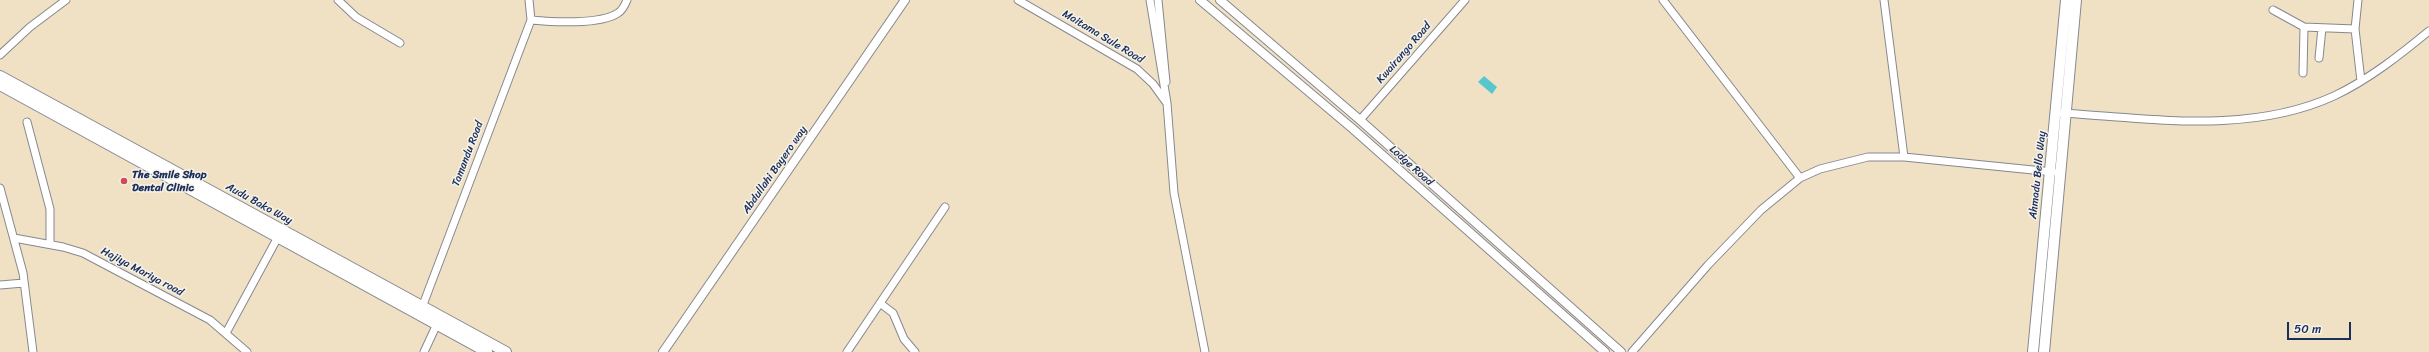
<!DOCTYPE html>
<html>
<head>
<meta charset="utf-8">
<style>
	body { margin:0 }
	#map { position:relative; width:2429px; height:352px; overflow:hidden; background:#f0e1c4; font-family:Sriracha,sans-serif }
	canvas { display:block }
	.scale { position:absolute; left:2287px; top:322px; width:64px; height:18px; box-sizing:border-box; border:2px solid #1b2f5e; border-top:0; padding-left:5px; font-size:12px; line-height:14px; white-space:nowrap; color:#1b2f5e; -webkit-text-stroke:3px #f7f3e8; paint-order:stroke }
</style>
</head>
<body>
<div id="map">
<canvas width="2429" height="352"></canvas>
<div class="scale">50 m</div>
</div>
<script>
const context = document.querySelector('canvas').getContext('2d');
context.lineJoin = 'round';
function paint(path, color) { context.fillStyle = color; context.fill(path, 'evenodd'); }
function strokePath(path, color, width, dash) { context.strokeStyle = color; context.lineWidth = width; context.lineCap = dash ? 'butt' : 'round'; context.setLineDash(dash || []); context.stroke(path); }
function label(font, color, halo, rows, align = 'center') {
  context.font = font + ' Sriracha,sans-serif'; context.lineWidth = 3; context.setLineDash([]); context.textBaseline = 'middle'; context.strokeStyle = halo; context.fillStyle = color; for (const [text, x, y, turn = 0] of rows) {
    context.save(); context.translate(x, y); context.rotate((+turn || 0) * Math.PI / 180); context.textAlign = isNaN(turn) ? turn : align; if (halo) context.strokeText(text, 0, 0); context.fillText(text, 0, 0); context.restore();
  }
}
paint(new Path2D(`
	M 1484,76 L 1497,87 L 1492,94 L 1478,82 Z`), '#59c6ce');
const minor = new Path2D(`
	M 338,0 L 356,17 L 400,43
	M 1018,0 L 1137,69 L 1153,84 L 1166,102
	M 1150,0 L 1167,103 L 1174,193 L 1205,352
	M 1158,0 L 1166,82
	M 1663,0 L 1800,178
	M 1884,0 L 1904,157
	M 2358,0 L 2355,29 L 2361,81
	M 2273,10 L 2304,27 L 2355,29
	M 531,20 C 552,22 600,25 618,13 C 623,10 625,5 627,0
	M 0,55 L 30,27 L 66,0
	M 2319,58 L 2322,28
	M 2303,73 L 2304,27
	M 2061,113 C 2150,118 2249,135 2334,96 C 2368,80 2400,55 2429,31
	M 1360,120 L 1465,0
	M 27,122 L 50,209 L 50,244
	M 0,188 L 23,273 L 33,352
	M 14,238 L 63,247 L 83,253 L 210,320 L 247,352
	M 0,285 L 24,283
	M 881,304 L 893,313 L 904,339 L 915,352
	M 421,310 L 531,20 L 529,0
	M 226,333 L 278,237
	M 424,352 L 437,324
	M 847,352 L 945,207
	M 1632,352 L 1708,265 L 1761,210 L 1800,178 L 1820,169 L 1868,157 L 1904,157 L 2053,172`);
const tertiary = new Path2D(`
	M 1200,0 L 1353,129 L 1605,352
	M 1220,0 L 1360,120 L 1621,352
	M 663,352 L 905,0`);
const secondary = new Path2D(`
	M 0,76 L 506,352
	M 0,85 L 487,352
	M 2033,352 L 2066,0
	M 2044,352 L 2076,0`);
strokePath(minor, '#868891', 9);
strokePath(tertiary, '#868891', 10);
strokePath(secondary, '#868891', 12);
strokePath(minor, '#fff', 7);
strokePath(tertiary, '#fff', 8);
strokePath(secondary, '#fff', 10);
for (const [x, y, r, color] of [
	[124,181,4,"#d1495b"]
]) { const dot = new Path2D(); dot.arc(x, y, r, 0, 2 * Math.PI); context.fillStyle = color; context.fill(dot); strokePath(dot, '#f7f3e8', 1.5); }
label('11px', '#1b2f5e', '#f7f3e8', [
	["Maitama Sule Road",1103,37,31],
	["Kwairango Road",1404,53,-49],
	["Tamandu Road",468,154,-69],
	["Lodge Road",1411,166,42],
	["Abdullahi Bayero way",775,170,-55],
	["Ahmadu Bello Way",2038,175,-84],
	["Audu Bako Way",259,204,29],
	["Hajiya Mariya road",142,272,28]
]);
label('bold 11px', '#1b2f5e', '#f7f3e8', [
	["The Smile Shop",132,175],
	["Dental Clinic",132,188]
], 'left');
</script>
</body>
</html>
